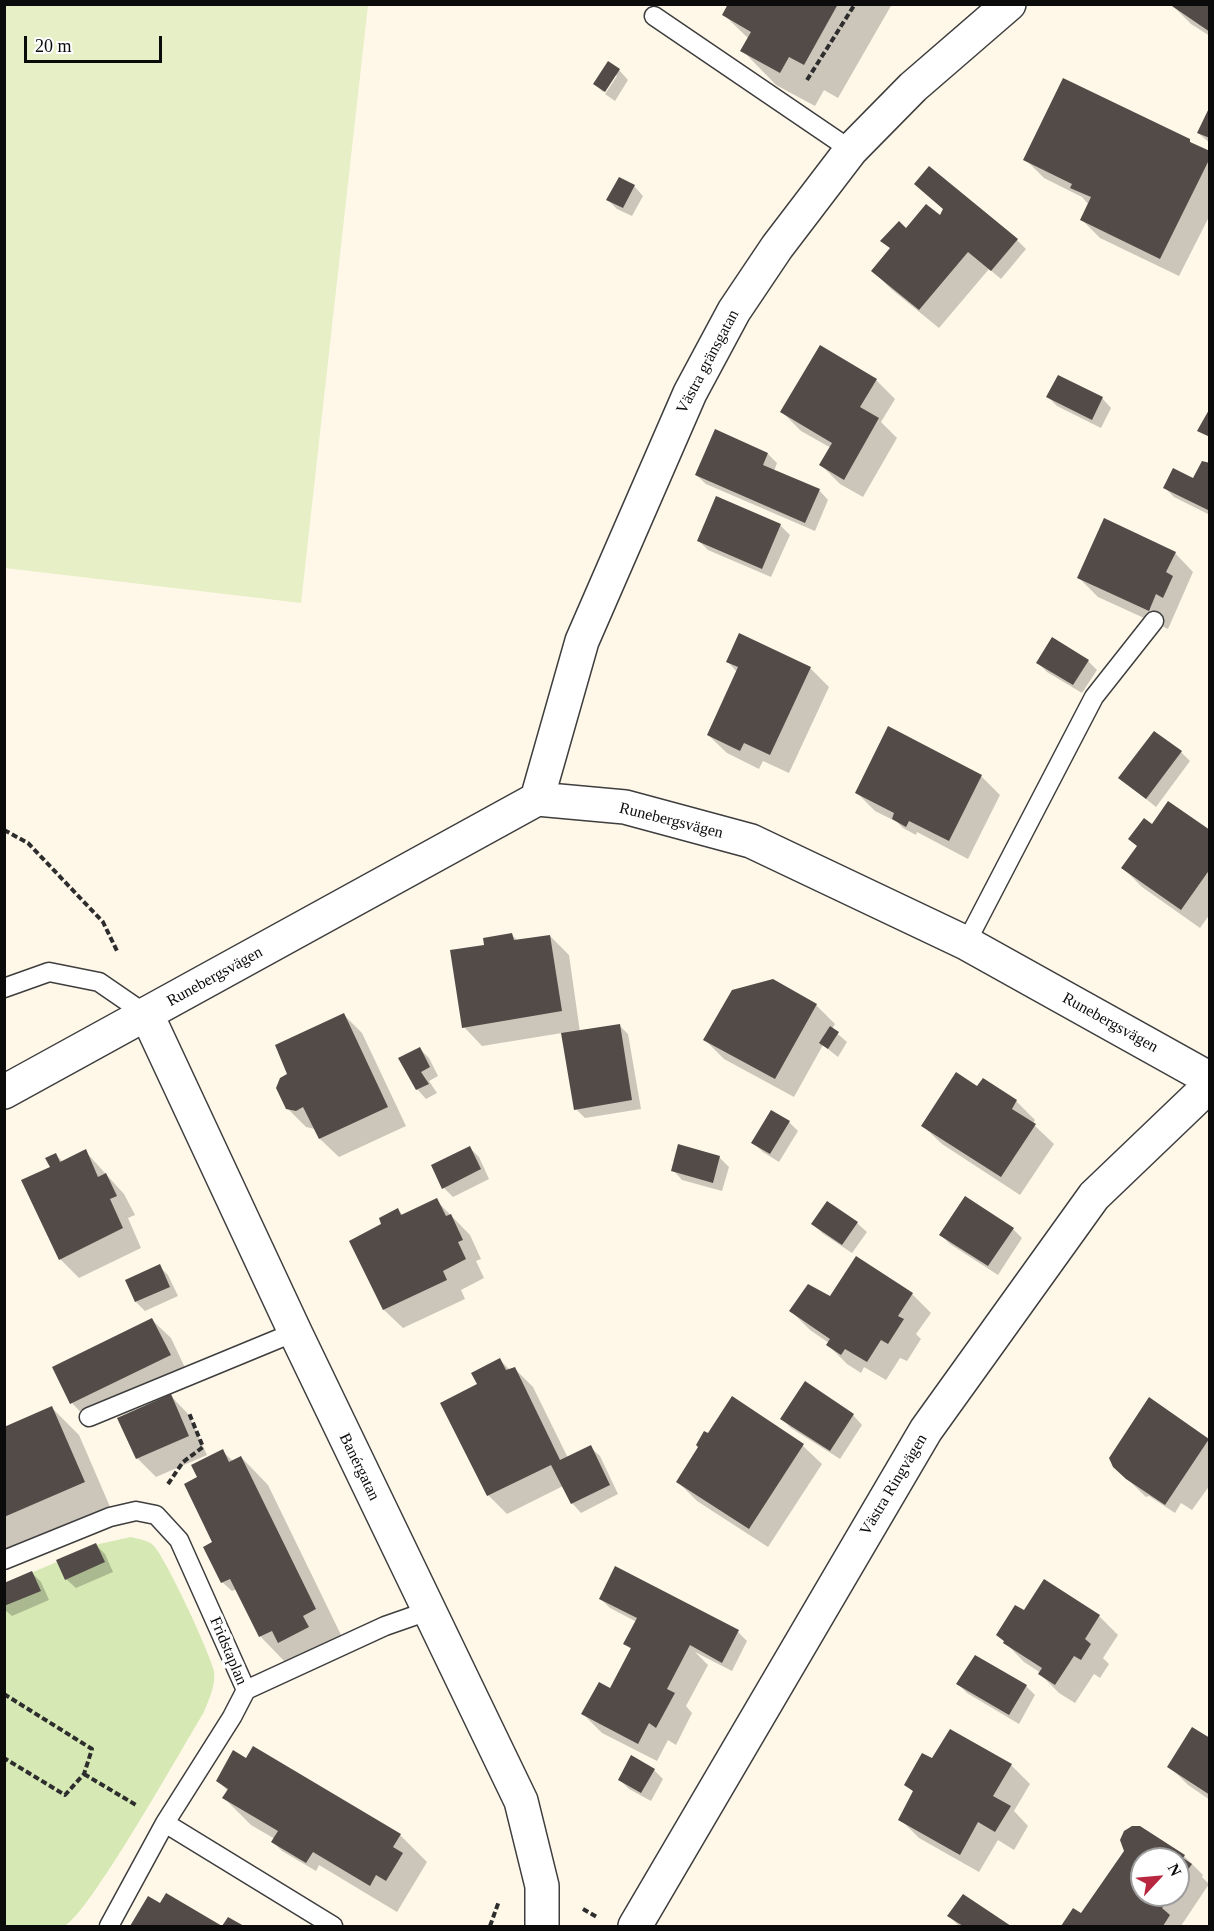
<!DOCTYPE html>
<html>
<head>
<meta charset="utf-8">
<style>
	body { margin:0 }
	#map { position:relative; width:1214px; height:1931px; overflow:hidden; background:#fff8e9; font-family:Georgia,serif }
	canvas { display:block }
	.frame { position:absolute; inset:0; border:6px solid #0b0b0b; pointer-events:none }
	.north { position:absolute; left:1130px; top:1847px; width:60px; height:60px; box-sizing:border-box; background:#fff; border:2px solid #9d9d9d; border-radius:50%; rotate:64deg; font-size:16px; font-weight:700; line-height:24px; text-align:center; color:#0b0b0b }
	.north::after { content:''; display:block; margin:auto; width:21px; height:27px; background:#b82640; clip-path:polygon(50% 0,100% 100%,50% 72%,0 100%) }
	.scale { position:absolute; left:24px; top:36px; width:138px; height:27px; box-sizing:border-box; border:3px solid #0b0b0b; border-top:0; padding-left:8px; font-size:18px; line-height:21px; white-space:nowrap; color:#0b0b0b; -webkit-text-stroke:4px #fff; paint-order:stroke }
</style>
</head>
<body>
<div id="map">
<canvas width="1214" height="1931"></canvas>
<div class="frame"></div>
<div class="north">N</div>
<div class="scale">20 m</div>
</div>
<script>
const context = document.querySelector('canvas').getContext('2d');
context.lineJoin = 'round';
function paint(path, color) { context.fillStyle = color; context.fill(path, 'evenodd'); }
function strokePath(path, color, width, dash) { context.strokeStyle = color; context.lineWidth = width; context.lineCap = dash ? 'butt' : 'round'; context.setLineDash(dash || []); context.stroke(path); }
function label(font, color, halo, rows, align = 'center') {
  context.font = font + ' Georgia,serif'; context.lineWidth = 6; context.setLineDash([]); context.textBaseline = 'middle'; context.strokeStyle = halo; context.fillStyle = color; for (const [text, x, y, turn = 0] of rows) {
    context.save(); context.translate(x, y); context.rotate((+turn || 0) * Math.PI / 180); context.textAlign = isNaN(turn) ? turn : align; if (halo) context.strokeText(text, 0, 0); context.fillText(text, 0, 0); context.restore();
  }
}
paint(new Path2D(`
	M 131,1537 C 138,1539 148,1540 153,1545 C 165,1556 210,1653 214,1671 C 216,1685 209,1699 204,1712 C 185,1743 87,1918 64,1926 C 57,1929 15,1926 5,1926 L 5,1584 L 99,1544 Z`), '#d6e8b4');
paint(new Path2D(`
	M 5,4 L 368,5 L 301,603 L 5,568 Z`), '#e6efc6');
paint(new Path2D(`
	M 729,4 L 892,4 L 838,98 L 824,90 L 815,106 L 776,85 L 742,50 L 749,39 L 724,15 Z
	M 1210,4 L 1210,36 L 1191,24 L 1172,5 Z
	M 619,70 L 628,80 L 615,101 L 605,94 L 617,76 L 615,75 L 603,92 L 595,84 Z
	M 1210,110 L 1210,143 L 1198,133 Z
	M 1189,141 L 1195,146 L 1210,153 L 1210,215 L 1179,276 L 1100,238 L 1082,220 L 1089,205 L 1082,197 L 1044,178 L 1025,159 Z
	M 634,186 L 643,196 L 632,216 L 617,209 L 608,200 Z
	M 947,224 L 1017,240 L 1026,249 L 1001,279 L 989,269 L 939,328 L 891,289 L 873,271 L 891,249 L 882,241 L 906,230 Z
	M 876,380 L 895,399 L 881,422 L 897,438 L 863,497 L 840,484 L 821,465 L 831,448 L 801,431 L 782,412 Z
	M 1048,397 L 1102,398 L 1111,408 L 1101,428 L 1057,406 Z
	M 768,454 L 777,463 L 774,471 L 819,490 L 828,500 L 815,531 L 706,484 L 696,475 Z
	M 1210,465 L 1210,515 L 1174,497 L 1165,488 L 1194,480 Z
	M 780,525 L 790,535 L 771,577 L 708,550 L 699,541 Z
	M 1175,553 L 1193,572 L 1168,629 L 1098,597 L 1079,578 Z
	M 740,635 L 810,668 L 829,687 L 789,773 L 763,761 L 759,769 L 727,753 L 708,735 L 737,672 L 728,662 Z
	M 1088,661 L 1097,670 L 1082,693 L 1047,672 L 1038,663 Z
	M 889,728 L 981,776 L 1000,795 L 968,859 L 917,832 L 916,835 L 903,828 L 897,822 L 875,811 L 857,793 Z
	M 1181,752 L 1190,761 L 1156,807 L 1120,778 Z
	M 1210,832 L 1210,914 L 1200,928 L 1142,887 L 1123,868 Z
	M 512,935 L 518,941 L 550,936 L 569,955 L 580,1032 L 619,1025 L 628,1034 L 641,1109 L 585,1118 L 576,1109 L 562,1033 L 482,1046 L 464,1027 L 486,946 Z
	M 816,1005 L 835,1024 L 832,1029 L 847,1042 L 838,1057 L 823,1045 L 794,1097 L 724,1059 L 705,1040 Z
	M 343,1014 L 362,1033 L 406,1126 L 339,1157 L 320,1139 L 315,1129 L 306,1127 L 287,1108 L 289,1075 Z
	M 420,1049 L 429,1058 L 438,1076 L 429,1081 L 437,1093 L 426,1099 L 417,1089 Z
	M 977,1088 L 1016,1101 L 1035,1120 L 1033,1124 L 1054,1144 L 1020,1195 L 942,1144 L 923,1126 Z
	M 789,1122 L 798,1131 L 779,1162 L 763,1152 L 753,1143 Z
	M 470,1148 L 479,1157 L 489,1179 L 453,1197 L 444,1188 Z
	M 85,1151 L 124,1194 L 135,1215 L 128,1218 L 141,1248 L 79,1278 L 60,1259 L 52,1167 L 56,1155 L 63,1162 Z
	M 719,1157 L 729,1167 L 722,1191 L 682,1180 L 673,1170 Z
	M 436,1200 L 470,1235 L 481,1259 L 476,1261 L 484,1278 L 461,1290 L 465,1299 L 403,1328 L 384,1310 L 351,1242 L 383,1224 L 398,1210 L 403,1215 Z
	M 827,1203 L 857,1223 L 867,1232 L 852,1253 L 822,1233 L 813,1224 Z
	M 1013,1229 L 1022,1238 L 998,1275 L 950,1244 L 941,1235 Z
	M 159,1266 L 168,1275 L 178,1296 L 145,1311 L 136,1302 Z
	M 912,1294 L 931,1313 L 916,1334 L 921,1339 L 907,1361 L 900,1358 L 886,1380 L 864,1367 L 861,1373 L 847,1364 L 828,1345 L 829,1343 L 810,1330 L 791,1311 L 830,1298 Z
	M 152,1320 L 171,1338 L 188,1374 L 90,1422 L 72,1403 Z
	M 500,1360 L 510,1370 L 514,1368 L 533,1387 L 568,1458 L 590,1447 L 600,1456 L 618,1494 L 581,1513 L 572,1503 L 563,1486 L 507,1514 L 488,1495 L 479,1385 Z
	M 171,1396 L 189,1415 L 207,1455 L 156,1477 L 137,1458 Z
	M 732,1398 L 803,1446 L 822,1464 L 768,1547 L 697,1501 L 678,1482 Z
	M 52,1408 L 79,1435 L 111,1509 L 4,1556 L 4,1429 Z
	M 853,1415 L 862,1425 L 840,1459 L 791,1428 L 782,1419 Z
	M 1208,1440 L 1210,1485 L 1192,1510 L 1181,1503 L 1175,1513 L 1149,1496 L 1146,1497 L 1114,1466 Z
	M 222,1451 L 233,1461 L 241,1457 L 268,1485 L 342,1637 L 287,1664 L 260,1636 L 237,1589 L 232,1591 L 222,1582 L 199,1478 Z
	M 96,1545 L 105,1554 L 113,1572 L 76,1588 L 66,1579 Z
	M 616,1568 L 738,1632 L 747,1641 L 732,1671 L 695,1652 L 708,1665 L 686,1706 L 692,1713 L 676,1745 L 668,1740 L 657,1761 L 602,1733 L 583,1714 L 610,1690 L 632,1650 L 625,1644 L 637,1622 L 610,1608 L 601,1599 Z
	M 32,1573 L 41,1582 L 49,1600 L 12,1616 L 4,1609 L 4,1585 Z
	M 1024,1612 L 1099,1616 L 1118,1635 L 1103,1658 L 1109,1664 L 1100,1678 L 1094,1674 L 1075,1703 L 1059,1693 L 1040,1674 L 1041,1673 L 1024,1662 L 998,1635 Z
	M 958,1684 L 1026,1686 L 1035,1695 L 1019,1724 L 967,1693 Z
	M 1210,1740 L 1210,1800 L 1188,1785 L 1169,1766 Z
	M 932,1760 L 1011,1765 L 1030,1784 L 1014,1811 L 1028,1826 L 1014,1850 L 998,1840 L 979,1872 L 919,1838 L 900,1819 L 914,1792 L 906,1785 Z
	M 654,1770 L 663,1779 L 651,1801 L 629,1789 L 619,1779 Z
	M 218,1781 L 400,1835 L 427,1862 L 397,1912 L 319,1865 L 316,1871 L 282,1851 L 273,1842 L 275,1839 L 251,1825 L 224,1798 L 228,1791 Z
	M 1125,1852 L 1184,1856 L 1203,1875 L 1202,1877 L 1209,1884 L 1181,1926 L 1062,1926 L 1074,1910 L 1081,1915 ZM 1142,1859 L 1178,1859 L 1178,1895 L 1142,1895 Z
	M 166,1895 L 220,1926 L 132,1926 L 148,1899 L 159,1904 Z
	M 963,1896 L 1008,1926 L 958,1925 L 949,1916 Z`), '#0003');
paint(new Path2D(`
	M 728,4 L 838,4 L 804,65 L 789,57 L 780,73 L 740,51 L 751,32 L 722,15 Z
	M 1169,4 L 1210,4 L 1210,32 Z
	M 608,61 L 620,69 L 605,92 L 593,84 Z
	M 1063,78 L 1190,139 L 1190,142 L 1210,151 L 1210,158 L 1160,259 L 1080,220 L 1091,197 L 1070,188 L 1072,184 L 1023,160 Z
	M 1210,106 L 1210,138 L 1197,133 Z
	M 929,166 L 1018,239 L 991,271 L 968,252 L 919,310 L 871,271 L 890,248 L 880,241 L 899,221 L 906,228 L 926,204 L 940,215 L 943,209 L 914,184 Z
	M 619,177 L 635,185 L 623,208 L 606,200 Z
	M 820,345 L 877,379 L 860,407 L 879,418 L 844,480 L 819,465 L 832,443 L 780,412 Z
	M 1058,375 L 1103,397 L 1092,420 L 1046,397 Z
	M 1210,408 L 1210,437 L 1197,431 Z
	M 715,429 L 768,453 L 763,465 L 820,489 L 805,523 L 695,475 Z
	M 1202,461 L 1210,463 L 1210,511 L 1163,488 L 1173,468 L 1193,478 Z
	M 716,496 L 781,524 L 762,569 L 697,541 Z
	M 1104,518 L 1176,552 L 1166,572 L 1173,576 L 1163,598 L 1156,594 L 1149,611 L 1077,578 Z
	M 739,633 L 811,667 L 770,755 L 744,743 L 740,751 L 707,735 L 738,667 L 726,662 Z
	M 1052,637 L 1089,660 L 1073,685 L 1036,663 Z
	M 888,726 L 982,775 L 949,841 L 909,821 L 906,827 L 892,819 L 894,813 L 855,793 Z
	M 1154,731 L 1182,751 L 1146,799 L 1118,778 Z
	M 1168,801 L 1210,830 L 1210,869 L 1181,910 L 1121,868 L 1137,846 L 1128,839 L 1144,818 L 1152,824 Z
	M 512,933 L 514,940 L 550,935 L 562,1011 L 462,1028 L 450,950 L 484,945 L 483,938 Z
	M 773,979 L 817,1004 L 775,1079 L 703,1040 L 732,990 Z
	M 344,1013 L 388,1107 L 319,1139 L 303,1107 L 296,1111 L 286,1109 L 276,1088 L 280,1078 L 287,1074 L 275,1045 Z
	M 620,1024 L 632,1100 L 574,1110 L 561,1033 Z
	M 830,1026 L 839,1032 L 828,1049 L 819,1043 Z
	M 420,1047 L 430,1067 L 421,1072 L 429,1084 L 416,1090 L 398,1058 Z
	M 956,1072 L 977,1086 L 983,1078 L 1017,1100 L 1012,1109 L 1036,1124 L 1001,1177 L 921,1126 Z
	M 771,1110 L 790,1121 L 770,1154 L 751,1143 Z
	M 678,1144 L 720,1156 L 713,1183 L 671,1171 Z
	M 470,1146 L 481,1169 L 442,1189 L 431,1165 Z
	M 86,1149 L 98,1177 L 106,1173 L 117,1196 L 110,1199 L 123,1228 L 59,1260 L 21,1180 L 50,1167 L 45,1158 L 56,1153 L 60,1162 Z
	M 965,1196 L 1014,1228 L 988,1266 L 939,1235 Z
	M 437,1198 L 446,1216 L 451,1214 L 463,1240 L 458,1242 L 466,1259 L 443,1271 L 447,1280 L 383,1310 L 349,1241 L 381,1224 L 379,1218 L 398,1208 L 401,1215 Z
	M 827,1201 L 858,1222 L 842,1245 L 811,1224 Z
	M 856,1256 L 913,1293 L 898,1316 L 904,1319 L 888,1344 L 881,1340 L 867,1362 L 845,1349 L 841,1355 L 826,1345 L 830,1339 L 789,1311 L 808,1284 L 830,1296 Z
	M 160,1264 L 170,1287 L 135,1302 L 125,1280 Z
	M 152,1318 L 171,1355 L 70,1404 L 52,1367 Z
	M 500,1358 L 506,1370 L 515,1367 L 560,1460 L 591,1445 L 610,1485 L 571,1504 L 551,1465 L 487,1496 L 440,1403 L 477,1384 L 471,1373 Z
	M 805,1381 L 854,1414 L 830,1451 L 780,1419 Z
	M 171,1394 L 189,1436 L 136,1459 L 117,1418 Z
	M 732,1396 L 804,1444 L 749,1529 L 676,1482 L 698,1447 L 696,1445 L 704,1431 L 708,1433 Z
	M 1149,1397 L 1209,1439 L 1165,1505 L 1126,1479 L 1113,1467 L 1109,1458 Z
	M 52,1406 L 85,1482 L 4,1517 L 4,1427 Z
	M 223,1449 L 229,1462 L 241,1456 L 316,1609 L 303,1616 L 309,1627 L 278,1643 L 272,1631 L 259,1637 L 230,1579 L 221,1583 L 203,1547 L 212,1542 L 184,1484 L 197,1477 L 191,1465 Z
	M 96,1543 L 105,1562 L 65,1580 L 56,1560 Z
	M 615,1566 L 739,1630 L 722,1663 L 690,1645 L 667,1689 L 675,1693 L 656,1728 L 649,1723 L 638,1744 L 581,1714 L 599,1682 L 610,1688 L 631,1648 L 623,1644 L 637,1618 L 599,1599 Z
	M 32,1571 L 41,1591 L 4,1606 L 4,1583 Z
	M 1044,1579 L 1100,1615 L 1085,1639 L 1091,1644 L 1081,1660 L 1074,1656 L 1055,1685 L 1038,1674 L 1042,1668 L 1003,1643 L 1004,1641 L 996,1635 L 1015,1605 L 1024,1610 Z
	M 975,1655 L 1027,1685 L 1009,1715 L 956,1684 Z
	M 1192,1727 L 1210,1738 L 1210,1795 L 1167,1767 Z
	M 950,1729 L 1012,1764 L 993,1796 L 1011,1806 L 995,1832 L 978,1822 L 960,1855 L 898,1820 L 913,1791 L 904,1785 L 922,1753 L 932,1758 Z
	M 253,1746 L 401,1834 L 393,1847 L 403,1853 L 386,1881 L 376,1875 L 370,1886 L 313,1852 L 306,1863 L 271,1842 L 278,1831 L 222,1798 L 228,1789 L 216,1781 L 233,1750 L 246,1758 Z
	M 631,1755 L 655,1769 L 641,1793 L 618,1780 Z
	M 1132,1826 L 1140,1826 L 1185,1855 L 1183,1858 L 1192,1864 L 1178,1884 L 1178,1859 L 1142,1859 L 1142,1895 L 1171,1895 L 1162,1908 L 1170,1915 L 1163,1926 L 1150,1925 L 1149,1926 L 1061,1926 L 1073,1908 L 1081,1913 L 1124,1851 L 1120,1840 L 1124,1831 Z
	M 166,1893 L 222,1926 L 228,1917 L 244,1926 L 130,1926 L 148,1896 L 160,1903 Z
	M 963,1894 L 1011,1926 L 963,1926 L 947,1916 Z`), '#534b48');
const service = new Path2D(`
	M 654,16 L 851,150
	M 966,943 L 1094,697 L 1154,621
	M 4,988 L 49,972 L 99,982 L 147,1015
	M 89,1417 L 295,1332
	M 4,1560 L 110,1517 L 136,1511 L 156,1515 L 179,1540 L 246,1690 L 232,1717 L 165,1823 L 109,1926
	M 246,1690 L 385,1626 L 428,1611
	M 165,1823 L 333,1926`);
const minor = new Path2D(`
	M 537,799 L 582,641 L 690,393 L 734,311 L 777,247 L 851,150 L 913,87 L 1009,4
	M 147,1015 L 295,1332 L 521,1801 L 542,1886 L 542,1926
	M 4,1092 L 537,799 L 625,807 L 751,841 L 966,943 L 1210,1079
	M 635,1926 L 926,1430 L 1094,1196 L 1210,1085`);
strokePath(service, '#3e3e3e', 21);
strokePath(minor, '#3e3e3e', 36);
strokePath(new Path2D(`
	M 807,80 L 855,4
	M 4,830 L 28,843 L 103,922 L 118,953
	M 168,1484 L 183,1462 L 203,1447 L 189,1413
	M 4,1694 L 92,1749 L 84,1774 L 65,1795 L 4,1758
	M 84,1774 L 136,1805
	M 583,1909 L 597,1917
	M 490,1926 L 499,1901`), '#2d2d2d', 4, [6, 3]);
strokePath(service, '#fff', 18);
strokePath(minor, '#fff', 33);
label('16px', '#0b0b0b', '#fff', [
	["Västra gränsgatan",708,362,-62],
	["Runebergsvägen",671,821,14],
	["Runebergsvägen",215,977,-29],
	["Runebergsvägen",1110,1023,29],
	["Banérgatan",359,1467,64],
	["Västra Ringvägen",894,1485,-59],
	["Fridstaplan",228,1651,67]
]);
</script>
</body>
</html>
